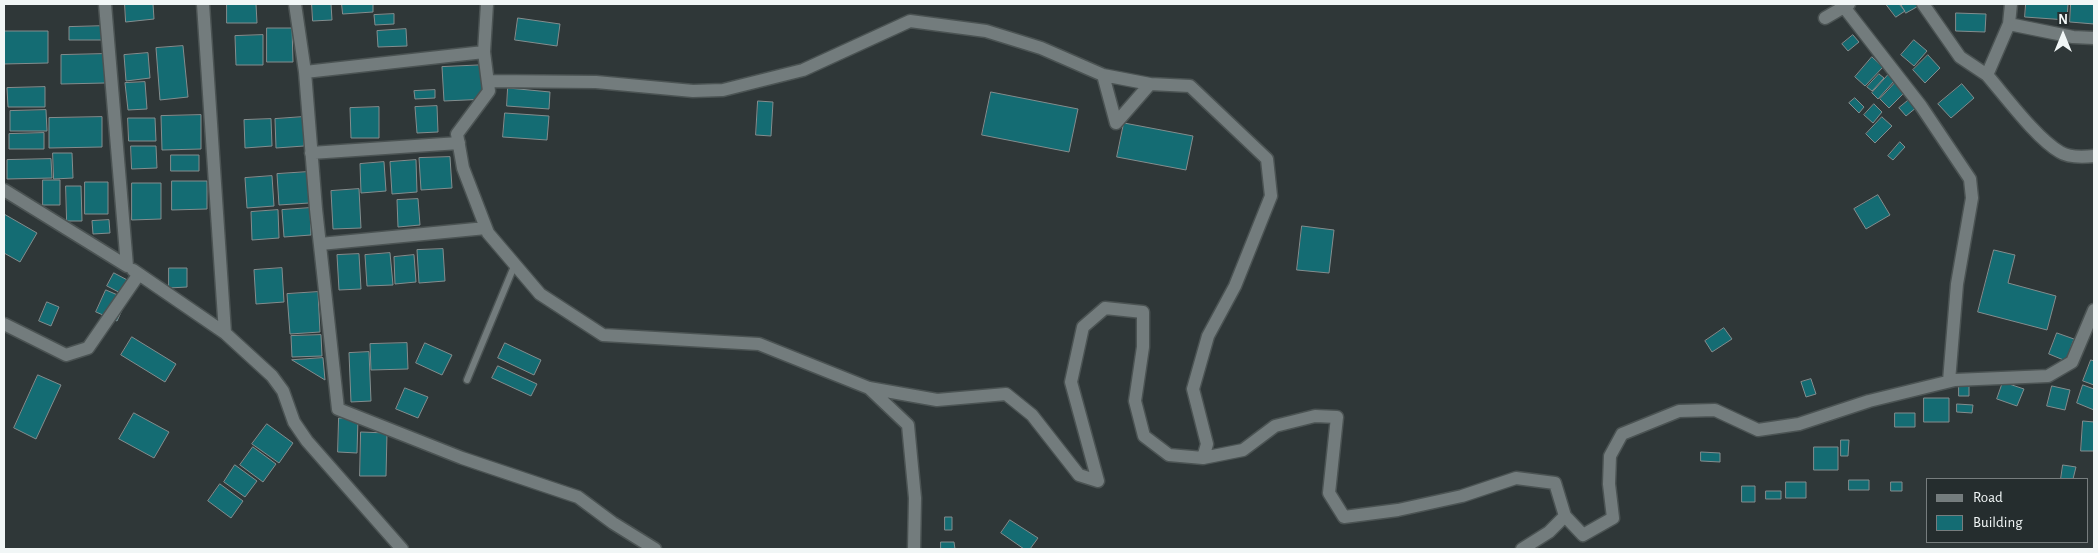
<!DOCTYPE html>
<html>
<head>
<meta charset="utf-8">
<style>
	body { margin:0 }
	#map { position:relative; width:2098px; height:553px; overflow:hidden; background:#2f3738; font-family:"Alegreya Sans",sans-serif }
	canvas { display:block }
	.frame { position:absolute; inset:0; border:5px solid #f1f6f6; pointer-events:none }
	.legend { position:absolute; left:1926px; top:478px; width:162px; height:65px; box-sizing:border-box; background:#252d2e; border:1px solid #777d7e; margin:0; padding:6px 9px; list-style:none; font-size:15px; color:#f1f6f6 }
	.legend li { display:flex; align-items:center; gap:10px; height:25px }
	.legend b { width:25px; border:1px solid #777d7e }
	.north { position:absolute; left:2038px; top:10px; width:50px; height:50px; -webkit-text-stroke:4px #252d2e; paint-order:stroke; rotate:0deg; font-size:14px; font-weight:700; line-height:20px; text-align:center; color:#f1f6f6 }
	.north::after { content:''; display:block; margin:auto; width:18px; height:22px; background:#f1f6f6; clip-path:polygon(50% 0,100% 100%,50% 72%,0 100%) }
</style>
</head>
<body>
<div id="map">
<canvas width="2098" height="553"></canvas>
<div class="frame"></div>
<ul class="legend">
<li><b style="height:6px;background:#737c7d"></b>Road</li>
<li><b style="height:14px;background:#146c73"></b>Building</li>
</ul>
<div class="north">N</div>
</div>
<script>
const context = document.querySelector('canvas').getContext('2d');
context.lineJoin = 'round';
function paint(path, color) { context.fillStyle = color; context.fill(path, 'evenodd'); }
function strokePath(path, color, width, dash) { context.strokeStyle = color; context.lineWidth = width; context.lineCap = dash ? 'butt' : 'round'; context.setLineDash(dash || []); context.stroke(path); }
const building = new Path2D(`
	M 125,4 L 153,4 L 154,19 L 126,22 Z
	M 227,4 L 256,4 L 257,23 L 227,23 Z
	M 312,4 L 331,4 L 332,20 L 313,21 Z
	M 342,4 L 373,4 L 373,12 L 343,14 Z
	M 1886,4 L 1899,4 L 1905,11 L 1896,17 Z
	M 1901,4 L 1922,4 L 1906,13 Z
	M 2026,4 L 2068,4 L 2067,20 L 2025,17 Z
	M 2071,4 L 2094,4 L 2094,24 L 2070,22 Z
	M 1956,13 L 1986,14 L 1985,32 L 1956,31 Z
	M 394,14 L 394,24 L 375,25 L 374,15 Z
	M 518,18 L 560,24 L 557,46 L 515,40 Z
	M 106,26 L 106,40 L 69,40 L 69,27 Z
	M 267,28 L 292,28 L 293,62 L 267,62 Z
	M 406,29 L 407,46 L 378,47 L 377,31 Z
	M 4,31 L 48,31 L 48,63 L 4,64 Z
	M 263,35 L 263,65 L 236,65 L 235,36 Z
	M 1853,35 L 1859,42 L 1848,51 L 1842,44 Z
	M 1914,40 L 1927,51 L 1914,66 L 1901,55 Z
	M 183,46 L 188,97 L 160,100 L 156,48 Z
	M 148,53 L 150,78 L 126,81 L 124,55 Z
	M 104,54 L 105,83 L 61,84 L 61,55 Z
	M 1928,55 L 1940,68 L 1925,83 L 1913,70 Z
	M 1872,57 L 1883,67 L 1865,86 L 1855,77 Z
	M 487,65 L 488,99 L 444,101 L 442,67 Z
	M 1879,74 L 1884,78 L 1872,91 L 1867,87 Z
	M 1889,74 L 1895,80 L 1878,99 L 1872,93 Z
	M 145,82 L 147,109 L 128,110 L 125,83 Z
	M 1895,83 L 1904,93 L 1889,108 L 1880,99 Z
	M 1962,84 L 1974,98 L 1951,118 L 1938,104 Z
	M 45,87 L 45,107 L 8,107 L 7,88 Z
	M 508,88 L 550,92 L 549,109 L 507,106 Z
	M 435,90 L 435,98 L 415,99 L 414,91 Z
	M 991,92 L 1078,109 L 1069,152 L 982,135 Z
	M 1855,98 L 1864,107 L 1859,113 L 1849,103 Z
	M 1910,99 L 1917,107 L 1906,116 L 1899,108 Z
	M 758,101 L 773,102 L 771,136 L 756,135 Z
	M 1874,104 L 1882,112 L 1873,123 L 1864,115 Z
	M 437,106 L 438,132 L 417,133 L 415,107 Z
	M 379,107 L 379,138 L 351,138 L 350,108 Z
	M 46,110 L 47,131 L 10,131 L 10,111 Z
	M 505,113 L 549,116 L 547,140 L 503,137 Z
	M 201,115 L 201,149 L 162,150 L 161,116 Z
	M 102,117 L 102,147 L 49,148 L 49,118 Z
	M 303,117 L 304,146 L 276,148 L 275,119 Z
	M 1882,117 L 1892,126 L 1875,143 L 1866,134 Z
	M 128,118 L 155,118 L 156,141 L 129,141 Z
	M 271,119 L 272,146 L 245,148 L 244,120 Z
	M 1124,123 L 1193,136 L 1186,170 L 1117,157 Z
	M 44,133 L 44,149 L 9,149 L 9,134 Z
	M 1900,142 L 1905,147 L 1893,160 L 1888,156 Z
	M 131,146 L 156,146 L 157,168 L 132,169 Z
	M 53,153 L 72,153 L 73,178 L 54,179 Z
	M 171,155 L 199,155 L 199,171 L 171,171 Z
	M 450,157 L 452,188 L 421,190 L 419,158 Z
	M 51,159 L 52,178 L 7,179 L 7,160 Z
	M 416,160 L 417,192 L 392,194 L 390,162 Z
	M 384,162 L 386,191 L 361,193 L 360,164 Z
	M 308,172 L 309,203 L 279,205 L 277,174 Z
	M 272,176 L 274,206 L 247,208 L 245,178 Z
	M 43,180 L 60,180 L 60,205 L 43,205 Z
	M 172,181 L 207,181 L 207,209 L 172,210 Z
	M 85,182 L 108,182 L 108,214 L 85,214 Z
	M 132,183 L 161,183 L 161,219 L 132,220 Z
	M 66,186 L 81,186 L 82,221 L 67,221 Z
	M 359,189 L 361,228 L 333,229 L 331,191 Z
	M 1878,195 L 1890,215 L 1866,229 L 1854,209 Z
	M 418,199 L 420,225 L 398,227 L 397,200 Z
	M 310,208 L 311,235 L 284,237 L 282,210 Z
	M 278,210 L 279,238 L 252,240 L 251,212 Z
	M 4,214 L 37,233 L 20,262 L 4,253 Z
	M 109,220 L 110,233 L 93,234 L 92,221 Z
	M 1302,226 L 1334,230 L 1329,273 L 1297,270 Z
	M 443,249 L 445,281 L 419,283 L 417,250 Z
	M 1994,250 L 2015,255 L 2008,283 L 2056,296 L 2047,330 L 1978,312 Z
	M 390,253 L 393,285 L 367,286 L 365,255 Z
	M 359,254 L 361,289 L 339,290 L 337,255 Z
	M 414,255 L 416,282 L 395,284 L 394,257 Z
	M 169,268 L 187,268 L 187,287 L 169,288 Z
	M 282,268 L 284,302 L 256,304 L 254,270 Z
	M 114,273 L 135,284 L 128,297 L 107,286 Z
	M 106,290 L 127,299 L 117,321 L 96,312 Z
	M 318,292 L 320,332 L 290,334 L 287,294 Z
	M 47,302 L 59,307 L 51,326 L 39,321 Z
	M 1724,328 L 1732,339 L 1712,352 L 1705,341 Z
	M 2057,333 L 2074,339 L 2066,361 L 2049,354 Z
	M 321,335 L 322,356 L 292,357 L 291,336 Z
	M 132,337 L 176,364 L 165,382 L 121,355 Z
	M 407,343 L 408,369 L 371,370 L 370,344 Z
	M 425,343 L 452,355 L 442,375 L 416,363 Z
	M 505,343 L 541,360 L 534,375 L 498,358 Z
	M 369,352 L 371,401 L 351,402 L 349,353 Z
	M 323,358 L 325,380 L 292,360 Z
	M 2091,360 L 2094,361 L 2094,385 L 2083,381 Z
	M 498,366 L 537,384 L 531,396 L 492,378 Z
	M 38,375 L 61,385 L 36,439 L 14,428 Z
	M 1811,379 L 1816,394 L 1806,397 L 1801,382 Z
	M 2003,382 L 2024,389 L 2017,406 L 1997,399 Z
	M 1959,384 L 1969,384 L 1969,396 L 1959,396 Z
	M 2083,385 L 2094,389 L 2094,410 L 2077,403 Z
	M 2052,386 L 2070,390 L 2065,410 L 2047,406 Z
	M 405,388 L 428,397 L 418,418 L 396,409 Z
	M 1924,398 L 1949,398 L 1949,422 L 1924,422 Z
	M 1957,404 L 1973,405 L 1972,413 L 1957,412 Z
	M 134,413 L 169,432 L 154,458 L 119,439 Z
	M 1895,413 L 1915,413 L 1915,427 L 1895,427 Z
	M 339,418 L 358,418 L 357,453 L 338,452 Z
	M 2083,421 L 2094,422 L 2094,451 L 2081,451 Z
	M 267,424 L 293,443 L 279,463 L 252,444 Z
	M 361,432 L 387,433 L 386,476 L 360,476 Z
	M 1841,440 L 1849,440 L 1848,456 L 1841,456 Z
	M 253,447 L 276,464 L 263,482 L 240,465 Z
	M 1814,447 L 1838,447 L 1838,470 L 1814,470 Z
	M 1701,452 L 1720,453 L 1720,462 L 1701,461 Z
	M 235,465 L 257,481 L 245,497 L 224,482 Z
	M 2063,465 L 2076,467 L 2073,479 L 2061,479 Z
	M 1849,480 L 1869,480 L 1869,490 L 1849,490 Z
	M 1786,482 L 1806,482 L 1806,498 L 1786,498 Z
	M 1891,482 L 1902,482 L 1902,491 L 1891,491 Z
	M 220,484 L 243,501 L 231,518 L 208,501 Z
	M 1742,486 L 1755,486 L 1755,502 L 1742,502 Z
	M 1766,491 L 1781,491 L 1781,499 L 1766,499 Z
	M 945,517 L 952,517 L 952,530 L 945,530 Z
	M 1010,520 L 1038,538 L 1030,549 L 1024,549 L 1001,533 Z
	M 941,542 L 954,542 L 955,549 L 941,549 Z`);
paint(building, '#146c73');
strokePath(building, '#838d8e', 1);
const service = new Path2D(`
	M 467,380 L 515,264`);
const minor = new Path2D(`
	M 203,4 L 225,333 L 272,376 L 283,391 L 294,422 L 307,441 L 402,549
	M 295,4 L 305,72 L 316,209 L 338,409 L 462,458 L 578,497 L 613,523 L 655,549
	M 1923,4 L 1960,57 L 1987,75
	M 1844,7 L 1921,106 L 1970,179 L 1972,198 L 1957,284 L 1949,381
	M 1825,18 L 1849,4
	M 2009,24 L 2011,4
	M 2094,38 L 2073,37 L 2009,24 L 1987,75 C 2006,97 2037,139 2060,152 C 2069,158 2084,157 2094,156
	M 484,52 L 487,4
	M 305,72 L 484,52 L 489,91 L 457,134 L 463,168 L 488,233 L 540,294 L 603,335 L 759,344 L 869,388 L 937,400 L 1006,394 L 1032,415 L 1079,475 L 1098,481 L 1071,382 L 1083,327 L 1105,308 L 1143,312 L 1143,347 L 1135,401 L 1144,436 L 1169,455 L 1203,458 L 1207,444 L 1193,389 L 1208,336 L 1235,286 L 1271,196 L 1267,159 L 1190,86 L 1150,84 L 1116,123
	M 1103,75 L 1116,123
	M 489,81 L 596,82 L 693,91 L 723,90 L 803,70 L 910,21 L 986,31 L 1041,48 L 1103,75 L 1150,84
	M 311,153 L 459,143
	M 4,190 L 127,266 L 105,4
	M 320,244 L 486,228
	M 133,270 L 225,333
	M 4,324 L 66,355 L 88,348 L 139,274
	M 869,388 L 908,425 L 915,498 L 914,549
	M 1203,458 L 1243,450 L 1275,426 L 1315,416 L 1337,417 L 1329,493 L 1344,517 L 1398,510 L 1462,496 L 1516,478 L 1555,483 L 1565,516 L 1549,532 L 1522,549
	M 1565,516 L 1583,535 L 1613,518 L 1609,484 L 1610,456 L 1622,434 L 1679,411 L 1715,410 L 1758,430 L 1799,424 L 1869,401 L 1955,380 L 2048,376 L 2072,362 L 2094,310`);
strokePath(service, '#4b5353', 9);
strokePath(minor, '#4b5353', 15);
strokePath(service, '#737c7d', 6);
strokePath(minor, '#737c7d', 12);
</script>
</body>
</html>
